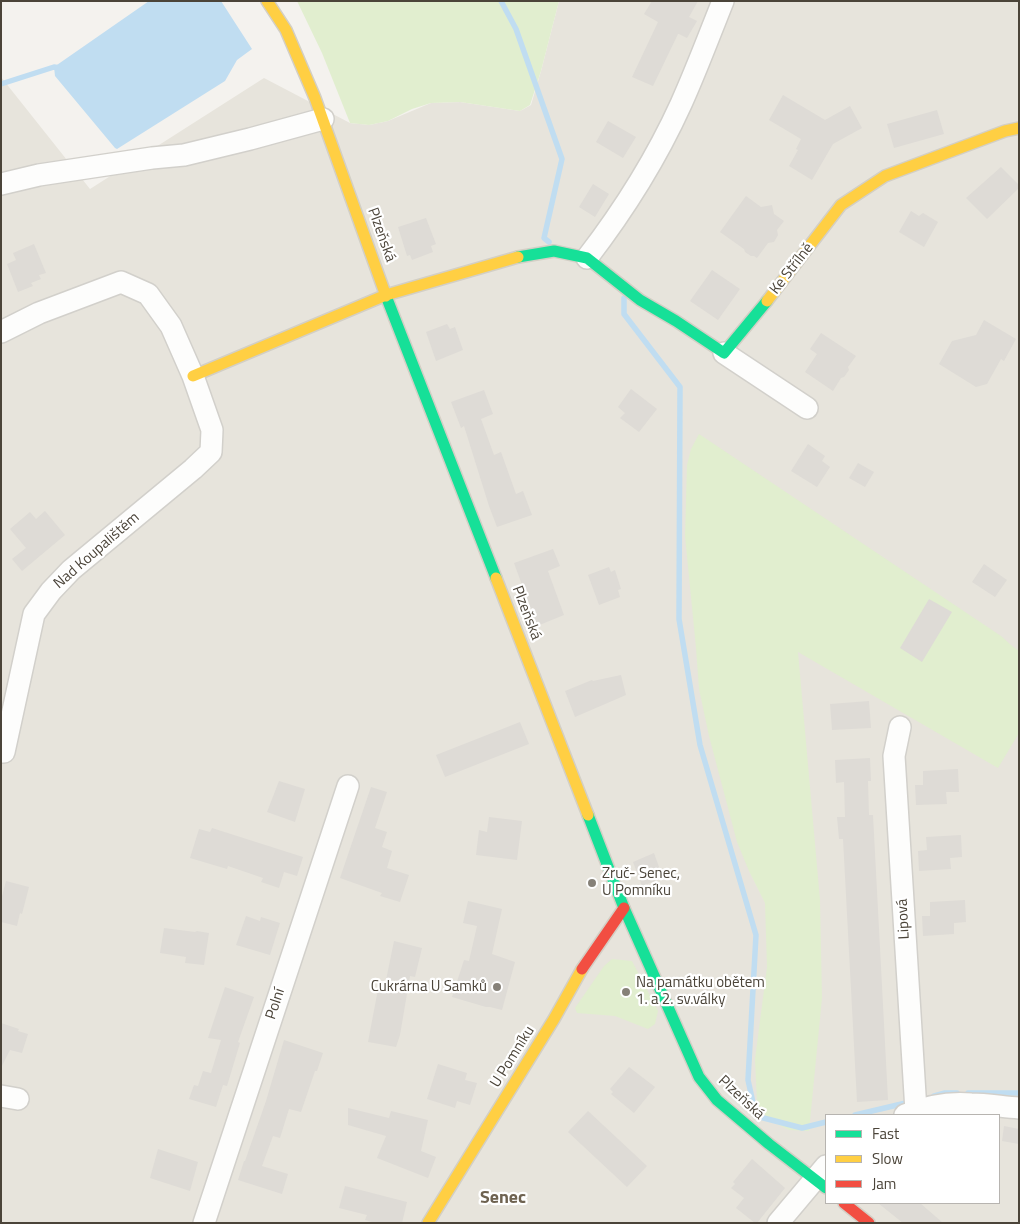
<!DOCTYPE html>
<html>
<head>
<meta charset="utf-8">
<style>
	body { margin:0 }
	#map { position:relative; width:1020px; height:1224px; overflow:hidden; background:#f4f2ee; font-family:"Titillium Web",sans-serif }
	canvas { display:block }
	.frame { position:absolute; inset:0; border:2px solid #4b4439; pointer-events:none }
	.legend { position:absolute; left:825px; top:1114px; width:175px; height:90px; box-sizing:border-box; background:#fff; border:1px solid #b7b4b0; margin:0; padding:6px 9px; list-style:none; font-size:15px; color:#4b4439 }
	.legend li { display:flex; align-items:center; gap:10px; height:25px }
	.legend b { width:25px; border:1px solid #b7b4b0 }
</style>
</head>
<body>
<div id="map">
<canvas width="1020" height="1224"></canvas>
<div class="frame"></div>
<ul class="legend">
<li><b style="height:6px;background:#16e098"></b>Fast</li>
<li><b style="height:6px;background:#ffcf43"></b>Slow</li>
<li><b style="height:6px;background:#f24e42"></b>Jam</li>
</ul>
</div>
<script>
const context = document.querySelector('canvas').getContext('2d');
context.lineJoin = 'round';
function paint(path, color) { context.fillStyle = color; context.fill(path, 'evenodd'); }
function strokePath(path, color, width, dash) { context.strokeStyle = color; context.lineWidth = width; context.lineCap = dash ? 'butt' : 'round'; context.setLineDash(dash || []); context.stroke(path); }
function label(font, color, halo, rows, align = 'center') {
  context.font = font + ' "Titillium Web",sans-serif'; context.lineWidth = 4.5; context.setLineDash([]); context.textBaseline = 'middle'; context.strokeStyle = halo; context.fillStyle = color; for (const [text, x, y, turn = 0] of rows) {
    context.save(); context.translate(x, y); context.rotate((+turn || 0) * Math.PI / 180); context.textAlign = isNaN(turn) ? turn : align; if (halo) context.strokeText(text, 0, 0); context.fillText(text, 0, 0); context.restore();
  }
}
paint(new Path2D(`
	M 559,1 L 1019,1 L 1019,1223 L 1,1223 L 1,77 L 90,189 L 264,78 L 350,123 L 369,125 L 388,121 L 431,103 L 460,102 L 520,111 L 531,105 L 541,71 ZM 826,1115 L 999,1115 L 999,1203 L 826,1203 Z`), '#e7e4dc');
paint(new Path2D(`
	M 297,1 L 559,1 L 541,71 L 530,105 L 520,111 L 460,102 L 431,103 L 412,109 L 388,121 L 369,125 L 350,123 L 322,53 Z
	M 699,434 L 1001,636 L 1011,645 L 1019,651 L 1019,733 L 998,768 L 798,652 L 820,900 L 822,998 L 809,1131 L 789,1130 L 767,1119 L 757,1103 L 755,1059 L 767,967 L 765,903 L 749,871 L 737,842 L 709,736 L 699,689 L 696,648 L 685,536 L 687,465 L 691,449 Z
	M 612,959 L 632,961 L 658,1011 L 655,1024 L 648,1029 L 615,1016 L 577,1013 L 575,1008 L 604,966 Z`), '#e1eecf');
paint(new Path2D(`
	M 149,1 L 221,1 L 252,49 L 237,60 L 225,81 L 117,149 L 115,148 L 55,76 L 54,67 Z`), '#c0ddf1');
strokePath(new Path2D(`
	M 501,1 L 516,29 L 562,159 L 544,238 L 549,242
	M 1,84 L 54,67 L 61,68
	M 624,298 L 624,314 L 680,387 L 679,619 L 700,745 L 756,935 L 748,1080 L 756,1116 L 802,1128 L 826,1122
	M 968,1093 L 1019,1093
	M 934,1096 L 945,1093 L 957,1093
	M 855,1115 L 910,1102`), '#c0ddf1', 5.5);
paint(new Path2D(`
	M 652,1 L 698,1 L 689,17 L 697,21 L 687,38 L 679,34 L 678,34 L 653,86 L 632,77 L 658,22 L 644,14 Z
	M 783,95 L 825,120 L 850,106 L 862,128 L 833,144 L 812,180 L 789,166 L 798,150 L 796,149 L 801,139 L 769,120 Z
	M 937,110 L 944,134 L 894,148 L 887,124 Z
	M 608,121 L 636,137 L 623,158 L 596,142 Z
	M 1001,167 L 1019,185 L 1019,188 L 987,219 L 966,198 Z
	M 593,184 L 609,194 L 595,217 L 579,207 Z
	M 746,196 L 761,207 L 772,205 L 774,214 L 784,221 L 777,230 L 778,235 L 774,242 L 768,243 L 757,258 L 754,256 L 751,256 L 745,252 L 744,249 L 720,232 Z
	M 911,211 L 919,216 L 923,213 L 938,222 L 924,247 L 899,232 Z
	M 426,218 L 436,244 L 431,246 L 433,252 L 412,260 L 410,255 L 407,256 L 398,227 Z
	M 34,244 L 46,273 L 39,275 L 41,279 L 31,283 L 33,286 L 18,292 L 7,264 L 16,260 L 13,253 Z
	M 712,270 L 740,289 L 718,320 L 690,301 Z
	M 984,320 L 1016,339 L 1004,361 L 1001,359 L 987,384 L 976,387 L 939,364 L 952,341 L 976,335 Z
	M 447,324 L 450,329 L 455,327 L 463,350 L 436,361 L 426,332 Z
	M 821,333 L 856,356 L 848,367 L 849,370 L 844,377 L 841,378 L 833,391 L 805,372 L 817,354 L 810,349 Z
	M 631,389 L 657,409 L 639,432 L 620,418 L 625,413 L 618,407 Z
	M 484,390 L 493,414 L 481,419 L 494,455 L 501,452 L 516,494 L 523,491 L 532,515 L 497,527 L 489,506 L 464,426 L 461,428 L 451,402 Z
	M 808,444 L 825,456 L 822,461 L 830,467 L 817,487 L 791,471 Z
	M 858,463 L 874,472 L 865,487 L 849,478 Z
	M 45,511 L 65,535 L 22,571 L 12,559 L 26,548 L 10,529 L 30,512 L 36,519 Z
	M 553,549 L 560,566 L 548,571 L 564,615 L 537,626 L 514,563 Z
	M 984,564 L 1007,580 L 995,597 L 972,582 Z
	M 609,567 L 611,572 L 615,570 L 621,589 L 618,590 L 620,597 L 599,605 L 588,575 Z
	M 929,599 L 952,612 L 922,662 L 900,648 Z
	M 621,675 L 626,695 L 575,717 L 565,691 L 592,680 L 593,681 Z
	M 869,701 L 871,728 L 832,730 L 830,704 Z
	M 520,722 L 529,744 L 445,777 L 436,755 Z
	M 870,758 L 871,781 L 868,781 L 869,815 L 873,815 L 888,1100 L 857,1102 L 843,839 L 839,839 L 837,817 L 845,817 L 844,782 L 836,783 L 835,760 Z
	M 958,769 L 959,792 L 946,792 L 947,804 L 916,805 L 915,785 L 923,785 L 923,771 Z
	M 279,781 L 305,789 L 295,822 L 267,812 Z
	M 371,787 L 387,792 L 375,828 L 387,832 L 382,847 L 392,851 L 387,868 L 409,875 L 400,902 L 380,896 L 382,893 L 340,878 Z
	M 489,817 L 522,821 L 517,860 L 476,855 L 479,830 L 487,832 Z
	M 212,828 L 303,857 L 297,876 L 284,872 L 279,888 L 261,882 L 263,878 L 228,866 L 227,869 L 190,858 L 199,829 L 210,832 Z
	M 961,835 L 962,857 L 950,858 L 951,869 L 919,871 L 918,851 L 927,850 L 926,837 Z
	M 654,853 L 663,878 L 642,886 L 633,862 Z
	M 6,881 L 29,887 L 22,914 L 20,913 L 17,926 L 1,922 L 1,900 Z
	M 965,900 L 966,922 L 954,923 L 954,934 L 923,936 L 922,916 L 930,916 L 930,902 Z
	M 468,901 L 502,909 L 492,954 L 515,962 L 502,1010 L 490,1007 L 486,1007 L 452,997 L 464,960 L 469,961 L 477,926 L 463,923 Z
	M 246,916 L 260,921 L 261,917 L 280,923 L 270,955 L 236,945 Z
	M 164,928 L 195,932 L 197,931 L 209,933 L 204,965 L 185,963 L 186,957 L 160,953 Z
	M 394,941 L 422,948 L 415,977 L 410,976 L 400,1035 L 396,1047 L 368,1042 L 379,984 L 385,985 Z
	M 225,987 L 254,997 L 238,1042 L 240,1043 L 227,1086 L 223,1085 L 216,1107 L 189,1099 L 194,1085 L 198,1086 L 203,1071 L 211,1073 L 221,1040 L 208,1038 Z
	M 1,1023 L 19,1029 L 18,1031 L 28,1034 L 22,1053 L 10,1050 L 1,1068 Z
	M 284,1040 L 323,1053 L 317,1071 L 315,1071 L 301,1112 L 289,1109 L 280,1138 L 273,1136 L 262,1166 L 288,1174 L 282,1194 L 238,1180 L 244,1161 L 245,1161 L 266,1101 Z
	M 438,1064 L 467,1073 L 465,1080 L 477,1083 L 470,1105 L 457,1101 L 455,1108 L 427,1099 Z
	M 629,1067 L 655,1087 L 634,1113 L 611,1094 L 613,1092 L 610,1089 Z
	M 348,1108 L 389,1118 L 391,1111 L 428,1120 L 421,1151 L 436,1157 L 428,1178 L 377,1158 L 386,1136 L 348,1125 Z
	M 588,1111 L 647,1166 L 627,1187 L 568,1132 Z
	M 1004,1126 L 1019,1129 L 1019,1144 L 1002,1141 Z
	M 158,1149 L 198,1162 L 190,1191 L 150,1178 Z
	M 752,1159 L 785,1188 L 757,1223 L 755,1223 L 736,1208 L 744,1198 L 731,1188 L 735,1184 L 733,1182 Z
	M 345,1186 L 407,1202 L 402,1223 L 375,1223 L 365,1220 L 367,1215 L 339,1208 Z
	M 878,1203 L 920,1203 L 943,1223 L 903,1223 Z`), '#dedbd6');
const street = new Path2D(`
	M 1,184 L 39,175 L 152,158 L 184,155 L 250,139 L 323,119
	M 587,258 C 624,210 656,159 681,104 C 696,71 709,36 723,1
	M 1,332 L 39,313 L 121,282 L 148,294 L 171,326 L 193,376 L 212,430 L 211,452 L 193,469 L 71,570 L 51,591 L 34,614 L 4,752 L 1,752
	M 724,353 L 807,408
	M 900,727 L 894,756 L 916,1111
	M 1,1096 L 18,1099
	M 905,1115 C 925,1107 949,1102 971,1104 C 987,1104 1003,1107 1019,1108
	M 204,1223 L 348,786
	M 778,1223 L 826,1166`);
const fast = new Path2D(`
	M 518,257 L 554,251 L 587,258 L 640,300 L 676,321 L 724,353 L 767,301
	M 386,296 L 496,578
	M 588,815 L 624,908 L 699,1077 L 717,1100 L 769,1144 L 826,1188`);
const slow = new Path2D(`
	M 267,1 L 286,30 L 315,98 L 386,296
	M 767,301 L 841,205 L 885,176 L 1005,131 L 1019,128
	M 193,376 L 386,295 L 518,257
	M 496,578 L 588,815
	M 428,1223 L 554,1019 L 582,969`);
const jam = new Path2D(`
	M 582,969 L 624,908
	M 844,1203 L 869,1223`);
strokePath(street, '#d2d0cb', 24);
strokePath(fast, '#d3cfc5', 14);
strokePath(slow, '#d3cfc5', 14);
strokePath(jam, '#d3cfc5', 14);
strokePath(street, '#fdfdfc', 21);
strokePath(fast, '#16e098', 11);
strokePath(slow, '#ffcf43', 11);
strokePath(jam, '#f24e42', 11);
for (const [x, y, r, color] of [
	[592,883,5,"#868178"],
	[497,987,5,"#868178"],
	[626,992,5,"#868178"]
]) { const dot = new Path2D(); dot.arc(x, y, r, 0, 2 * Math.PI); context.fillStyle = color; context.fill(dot); strokePath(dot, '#fff', 2); }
label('15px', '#4b4439', '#fff', [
	["Plzeňská",381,235,70],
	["Ke Střílně",792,269,-52],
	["Nad Koupalištěm",97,551,-41],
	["Plzeňská",526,613,69],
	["Lipová",904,919,-93],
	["Polní",276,1004,-72],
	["U Pomníku",513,1057,-58],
	["Plzeňská",741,1098,43]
]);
label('15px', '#4b4439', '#fff', [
	["Zruč- Senec,",602,874],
	["U Pomníku",602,891],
	["Na památku obětem",636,983],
	["1. a 2. sv.války",636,1000],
	["Cukrárna U Samků",487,987,"right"]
], 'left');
label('bold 18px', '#6e6250', '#fff', [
	["Senec",503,1199]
]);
</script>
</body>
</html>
